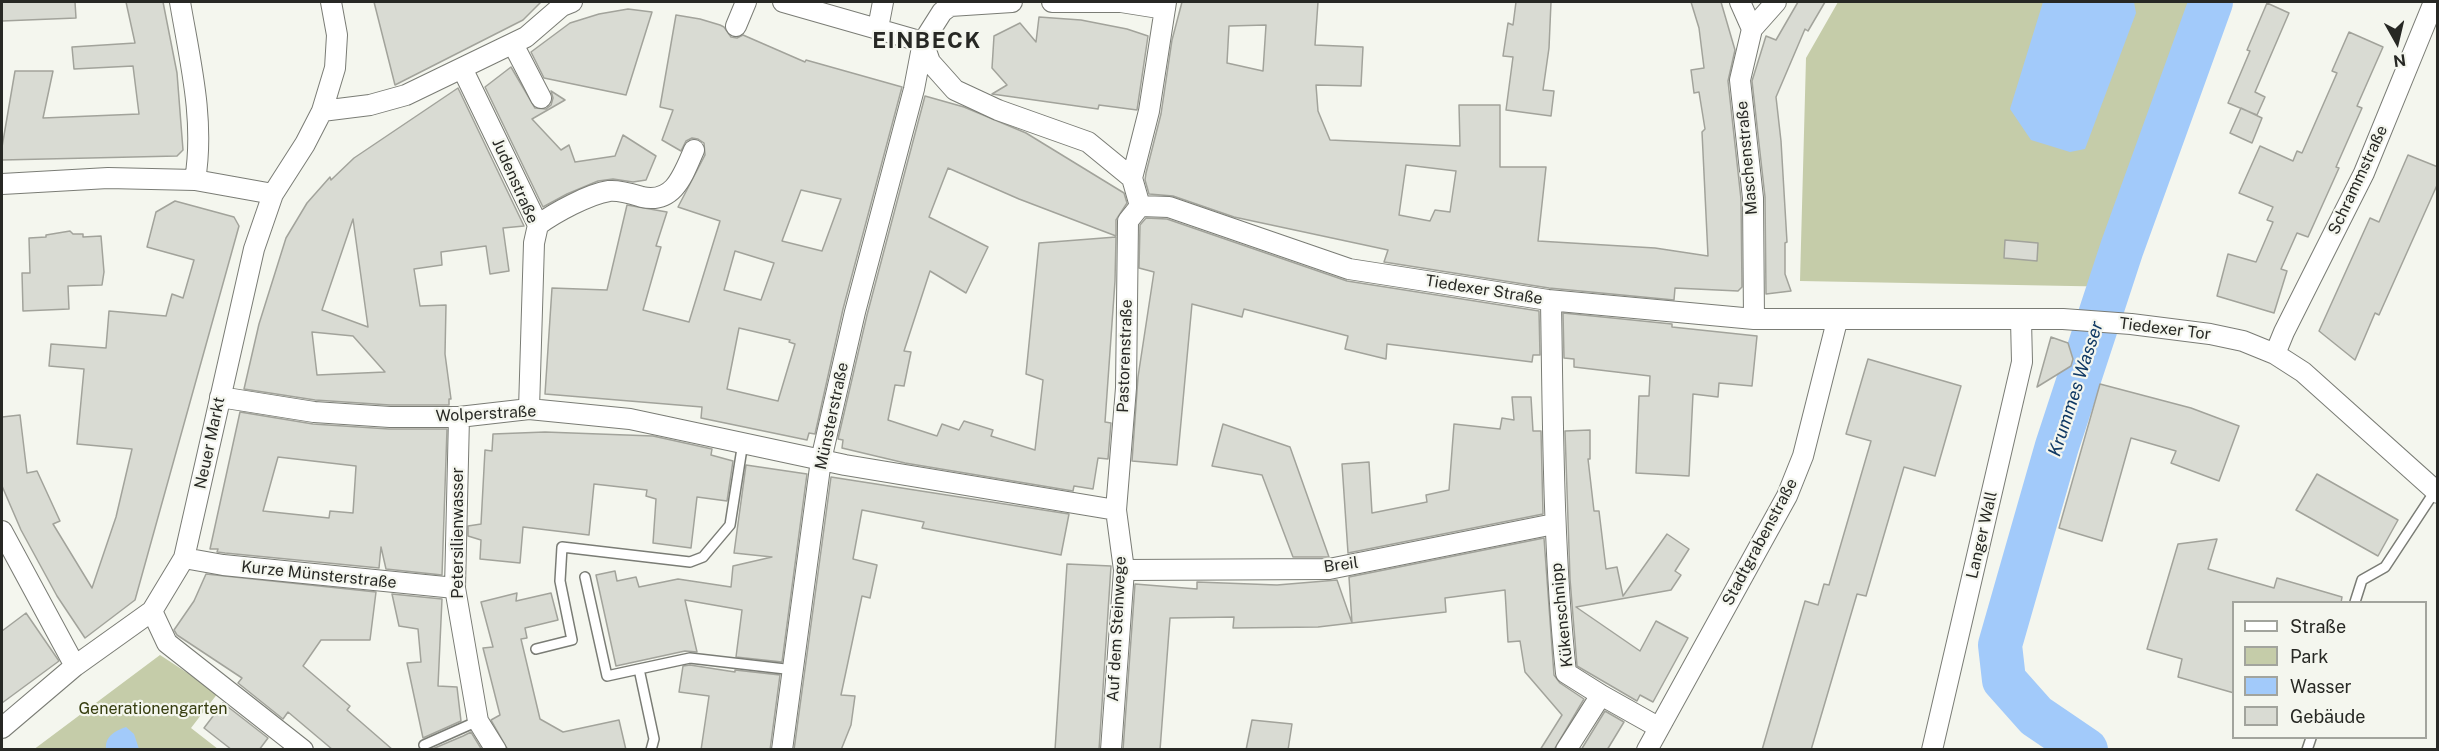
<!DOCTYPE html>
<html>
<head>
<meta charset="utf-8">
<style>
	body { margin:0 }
	#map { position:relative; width:2439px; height:751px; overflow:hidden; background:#f4f6ee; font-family:"Public Sans",sans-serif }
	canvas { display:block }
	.frame { position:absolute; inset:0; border:3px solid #272824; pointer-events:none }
	.legend { position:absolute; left:2232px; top:601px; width:195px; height:138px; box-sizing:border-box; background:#f4f6ee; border:2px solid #a2a49d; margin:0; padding:8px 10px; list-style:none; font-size:18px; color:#272824 }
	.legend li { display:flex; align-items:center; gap:12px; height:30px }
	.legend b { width:30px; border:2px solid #a2a49d }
	.north { position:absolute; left:2367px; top:12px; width:60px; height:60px; -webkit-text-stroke:4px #f4f6ee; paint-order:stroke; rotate:172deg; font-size:16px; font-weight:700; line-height:24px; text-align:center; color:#272824 }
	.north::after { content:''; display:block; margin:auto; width:21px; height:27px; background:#272824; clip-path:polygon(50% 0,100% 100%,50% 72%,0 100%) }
</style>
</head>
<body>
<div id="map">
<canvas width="2439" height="751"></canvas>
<div class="frame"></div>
<ul class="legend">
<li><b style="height:8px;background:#fff"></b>Straße</li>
<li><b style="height:16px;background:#c5cca9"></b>Park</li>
<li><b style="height:16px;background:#a2cafa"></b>Wasser</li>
<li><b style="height:16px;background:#d9dbd3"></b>Gebäude</li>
</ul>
<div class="north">N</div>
</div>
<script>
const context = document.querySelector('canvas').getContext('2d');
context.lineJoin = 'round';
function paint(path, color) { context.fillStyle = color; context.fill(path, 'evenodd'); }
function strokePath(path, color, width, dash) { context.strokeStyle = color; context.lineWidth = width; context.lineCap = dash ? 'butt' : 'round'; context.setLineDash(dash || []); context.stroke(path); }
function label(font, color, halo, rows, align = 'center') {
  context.font = font + ' "Public Sans",sans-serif'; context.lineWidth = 4.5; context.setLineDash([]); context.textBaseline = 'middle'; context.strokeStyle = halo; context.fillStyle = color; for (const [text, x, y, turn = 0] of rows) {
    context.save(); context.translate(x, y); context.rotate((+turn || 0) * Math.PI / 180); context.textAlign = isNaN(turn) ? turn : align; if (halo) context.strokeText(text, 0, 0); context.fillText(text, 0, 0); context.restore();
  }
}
paint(new Path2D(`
	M 1838,2 L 2227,2 L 2125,287 L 1800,281 L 1806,58 Z
	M 160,655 L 218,693 L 191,728 L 218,749 L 33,750 Z`), '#c5cca9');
paint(new Path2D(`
	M 2043,2 L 2134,2 L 2136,13 L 2085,149 L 2070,152 L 2031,140 L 2010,109 Z
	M 126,727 L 134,734 L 139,749 L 106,749 C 105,736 115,731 126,727 Z`), '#a2cafa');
strokePath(new Path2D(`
	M 2086,750 L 2036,716 L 2004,680 L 2000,645 L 2057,446 L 2122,248 L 2211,2`), '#a2cafa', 44);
const building = new Path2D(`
	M 2,2 L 75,2 L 76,18 L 2,21 Z
	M 126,2 L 163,2 L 177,73 L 183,150 L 177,156 L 2,160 L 2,147 L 15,71 L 53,71 L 43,118 L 139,114 L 133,66 L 74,69 L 72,47 L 135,43 Z
	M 374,2 L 541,2 L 523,20 L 395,85 Z
	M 1182,2 L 1318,2 L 1315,45 L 1363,47 L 1361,86 L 1316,85 L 1318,111 L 1330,140 L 1460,146 L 1459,105 L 1500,105 L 1500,167 L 1546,167 L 1538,241 L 1655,248 L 1708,256 L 1702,132 L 1705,129 L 1699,92 L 1694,93 L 1691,70 L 1704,68 L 1699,28 L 1691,2 L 1721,2 L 1735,50 L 1728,81 L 1741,199 L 1742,287 L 1738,291 L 1675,288 L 1674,300 L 1549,288 L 1384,262 L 1388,250 L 1234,217 L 1173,196 L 1149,194 L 1145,180 L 1146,173 L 1161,114 L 1172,40 ZM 1266,25 L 1263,71 L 1227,63 L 1229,26 ZM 1406,165 L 1456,171 L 1450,212 L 1435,210 L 1430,221 L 1399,215 Z
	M 1516,2 L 1551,2 L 1549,48 L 1543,90 L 1554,91 L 1551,116 L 1506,110 L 1513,57 L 1503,56 L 1508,23 L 1513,25 Z
	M 1798,2 L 1825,2 L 1808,31 L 1805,29 L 1776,97 L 1781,141 L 1787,242 L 1785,243 L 1785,274 L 1791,291 L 1766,294 L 1765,197 L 1752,81 L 1766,36 L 1776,40 Z
	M 2267,3 L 2289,13 L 2255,92 L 2265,97 L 2257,115 L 2228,103 L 2250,51 L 2247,50 Z
	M 628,9 L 652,12 L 626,95 L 544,78 L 531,52 L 570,23 L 599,14 Z
	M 676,15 L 700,19 L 720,25 L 724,27 L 731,37 L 737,38 L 743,35 L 805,62 L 806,60 L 902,87 L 843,309 L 815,434 L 809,433 L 807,440 L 701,418 L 702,407 L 545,394 L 552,288 L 607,290 L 627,205 L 667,212 L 656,246 L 661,247 L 643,310 L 689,322 L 720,221 L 678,207 L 705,155 L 704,143 L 698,139 L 692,138 L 686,141 L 681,151 L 662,140 L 673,110 L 660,107 ZM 801,190 L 841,199 L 822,251 L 782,241 ZM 735,251 L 774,263 L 761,300 L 724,290 ZM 739,328 L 790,340 L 789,342 L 795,344 L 778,401 L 727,389 Z
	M 1039,17 L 1081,20 L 1127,29 L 1148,36 L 1137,110 L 1099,105 L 1098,109 L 992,94 L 1007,85 L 992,68 L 994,36 L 1020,23 L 1036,42 Z
	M 2349,32 L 2383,47 L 2357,106 L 2362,108 L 2336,167 L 2339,168 L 2308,237 L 2297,233 L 2281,269 L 2287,271 L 2274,313 L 2217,296 L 2228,254 L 2256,262 L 2273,222 L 2267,220 L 2273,207 L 2239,193 L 2260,146 L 2293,161 L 2297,151 L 2302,153 L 2337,73 L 2332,71 Z
	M 511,67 L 535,108 L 546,109 L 551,105 L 553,98 L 551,91 L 565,100 L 532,119 L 561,150 L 569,145 L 575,162 L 615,156 L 623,135 L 656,156 L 646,180 L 633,182 L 613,179 L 598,181 L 567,194 L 543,207 L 485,87 Z
	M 458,88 L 524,226 L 503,228 L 509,271 L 490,274 L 486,246 L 441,252 L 442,265 L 414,269 L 420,306 L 446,305 L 445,354 L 451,399 L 449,399 L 449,405 L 390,405 L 315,400 L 244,389 L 259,324 L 286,238 L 307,203 L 330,177 L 331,180 L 354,158 ZM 353,219 L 368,327 L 322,310 ZM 312,332 L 353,336 L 385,372 L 317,375 Z
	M 925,96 L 964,107 L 1026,133 L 1124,193 L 1127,203 L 1116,220 L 1116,236 L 1019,199 L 948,168 L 929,217 L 988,247 L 966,293 L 930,271 L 904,351 L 911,352 L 904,386 L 895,385 L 888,420 L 937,436 L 942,424 L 959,430 L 964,421 L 993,430 L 991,436 L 1035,450 L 1043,380 L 1026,374 L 1039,243 L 1116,237 L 1115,281 L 1105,422 L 1111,423 L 1108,459 L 1098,458 L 1093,489 L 1074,486 L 1073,491 L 905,463 L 842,448 L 843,440 L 838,439 L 867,315 Z
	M 2241,108 L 2262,118 L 2252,143 L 2230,133 Z
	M 2408,155 L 2438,167 L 2438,183 L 2379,315 L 2375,313 L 2355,360 L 2319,331 L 2370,218 L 2379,222 Z
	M 175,201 L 234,217 L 239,226 L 135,600 L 85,638 L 57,596 L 21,530 L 2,486 L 2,417 L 20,415 L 27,473 L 37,471 L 60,521 L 53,524 L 92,588 L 116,517 L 132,449 L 77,444 L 84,369 L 49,366 L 51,344 L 106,348 L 109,311 L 166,316 L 172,294 L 183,298 L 194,260 L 147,247 L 156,212 Z
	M 1146,218 L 1167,219 L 1347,281 L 1539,311 L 1540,355 L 1533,355 L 1532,362 L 1387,344 L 1386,359 L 1345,349 L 1348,336 L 1244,309 L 1242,317 L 1192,304 L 1177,465 L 1132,461 L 1138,377 L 1154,272 L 1139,268 L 1140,225 Z
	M 70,231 L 73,234 L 83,234 L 83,237 L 101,236 L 104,272 L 102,285 L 68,286 L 69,309 L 23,311 L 22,273 L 30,273 L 29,238 L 46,237 L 46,235 Z
	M 2005,240 L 2038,243 L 2037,261 L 2004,258 Z
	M 1563,313 L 1672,324 L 1672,327 L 1757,336 L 1752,386 L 1719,383 L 1718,397 L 1693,394 L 1689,476 L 1636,473 L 1639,396 L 1649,396 L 1650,376 L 1574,367 L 1574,359 L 1564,358 Z
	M 2051,337 L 2068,343 L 2073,359 L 2071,366 L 2037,387 Z
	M 1868,359 L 1961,386 L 1935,476 L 1904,467 L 1866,596 L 1857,594 L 1811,750 L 1762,750 L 1805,601 L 1818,605 L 1824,584 L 1829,585 L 1871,441 L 1846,434 Z
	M 2100,384 L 2191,408 L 2239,426 L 2219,481 L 2171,463 L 2176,451 L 2131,438 L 2102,541 L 2059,528 Z
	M 1512,397 L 1531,397 L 1533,431 L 1541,431 L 1543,514 L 1348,553 L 1342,464 L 1369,462 L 1372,513 L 1427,502 L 1426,495 L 1449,490 L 1454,424 L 1500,429 L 1502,418 L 1514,420 Z
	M 240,412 L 313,424 L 389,429 L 447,429 L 442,575 L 386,569 L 381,547 L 379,568 L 225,553 L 217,552 L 218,549 L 210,549 ZM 278,457 L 356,466 L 353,513 L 330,511 L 329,518 L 263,511 Z
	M 1223,424 L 1290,447 L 1329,557 L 1293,557 L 1262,475 L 1212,466 Z
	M 1590,430 L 1590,459 L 1588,459 L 1594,511 L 1599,511 L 1606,569 L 1617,567 L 1623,596 L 1667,534 L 1689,549 L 1675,571 L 1681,575 L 1671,590 L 1576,607 L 1640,651 L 1656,621 L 1688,638 L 1653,702 L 1640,695 L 1637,701 L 1577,666 L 1570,579 L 1565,431 Z
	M 545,432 L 653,436 L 712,449 L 711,455 L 733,461 L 727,501 L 697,497 L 691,548 L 653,543 L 656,499 L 646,496 L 647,490 L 594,484 L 589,535 L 523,527 L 520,563 L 480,559 L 481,540 L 468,536 L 468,526 L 481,524 L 485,450 L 492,451 L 493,434 Z
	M 746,465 L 807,474 L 782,662 L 736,657 L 742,610 L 685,600 L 697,652 L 685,651 L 616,666 L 596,575 L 615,571 L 617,581 L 636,577 L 639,587 L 678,579 L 731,587 L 733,566 L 772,557 L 734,553 Z
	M 2317,474 L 2398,520 L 2378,556 L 2296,510 Z
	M 831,477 L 1069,514 L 1061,555 L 922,528 L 924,522 L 862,510 L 853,559 L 877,565 L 870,598 L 862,596 L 841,695 L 855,696 L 851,725 L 841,750 L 794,750 Z
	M 1544,538 L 1554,675 L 1560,683 L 1584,699 L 1554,750 L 1540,750 L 1562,715 L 1525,672 L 1520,641 L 1508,642 L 1505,590 L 1445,598 L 1446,612 L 1352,623 L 1349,577 Z
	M 2217,539 L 2208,569 L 2274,588 L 2277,578 L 2342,597 L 2341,603 L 2234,603 L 2234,693 L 2178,677 L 2182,659 L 2147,649 L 2178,544 Z
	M 1067,564 L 1111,566 L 1099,750 L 1055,750 Z
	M 206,574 L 376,592 L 370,640 L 321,640 L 303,666 L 350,706 L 347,710 L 393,750 L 333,750 L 288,712 L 283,719 L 238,683 L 242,678 L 177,635 L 174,630 L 194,601 Z
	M 1337,580 L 1352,623 L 1318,627 L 1233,628 L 1234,617 L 1170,618 L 1160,750 L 1123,750 L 1135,584 L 1197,589 L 1197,582 L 1277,585 Z
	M 517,593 L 516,601 L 551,593 L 558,620 L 525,628 L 527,638 L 521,639 L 540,719 L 563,732 L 619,720 L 626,750 L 508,750 L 491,720 L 500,715 L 483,648 L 493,647 L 481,602 Z
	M 392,594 L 442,599 L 438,686 L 457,687 L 461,721 L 423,738 L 407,663 L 421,662 L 418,629 L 399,626 Z
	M 26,613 L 59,661 L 2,703 L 2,631 Z
	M 690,665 L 735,672 L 735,670 L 780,675 L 770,750 L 701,750 L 709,696 L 679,692 L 683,666 Z
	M 223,703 L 268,738 L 259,750 L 232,750 L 204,728 Z
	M 1605,711 L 1624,722 L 1607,750 L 1581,750 Z
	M 1252,720 L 1292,724 L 1288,750 L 1246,750 Z
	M 471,732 L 482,750 L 430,750 L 463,736 Z`);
paint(building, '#d9dbd3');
strokePath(building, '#a2a39b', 1.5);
const lane = new Path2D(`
	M 585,577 L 607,676 L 639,669
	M 2355,602 L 2362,580 L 2385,567 L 2435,491
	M 536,649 L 572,640 L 560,581 L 562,547 L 690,562 L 703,557 L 730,525 L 743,442
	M 424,745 L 478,721
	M 651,750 L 654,739 L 639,669 L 690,658 L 794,670
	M 2307,750 L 2311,738`);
const street = new Path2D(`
	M 180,2 C 190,61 205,120 195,180
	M 783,2 L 923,42
	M 1052,2 L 1121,2 L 1165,9
	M 1740,2 L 1752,29 L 1740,80 L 1753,198 L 1754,319
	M 736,26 L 746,2
	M 878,28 L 883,2
	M 1752,29 L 1776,2
	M 923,42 L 930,62 L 955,90 L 998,110 L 1088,142 L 1132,178
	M 513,44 L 541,98
	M 462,68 L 538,225 L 534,243 L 529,409
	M 322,111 L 370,105 L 406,95 L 526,37 L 562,6 L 572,2
	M 2,184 L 108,178 L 195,180 L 273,194
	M 1140,206 L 1169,207 L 1349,269 L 1548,300 L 1754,319 L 2063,319 L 2131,324 L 2210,334 L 2243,341 L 2275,354 L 2303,372 L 2438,493
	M 1140,206 L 1132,178 L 1149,111 L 1166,2
	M 538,225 C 554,213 589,194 609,191 C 620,190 632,194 642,197 C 674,204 683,175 694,150
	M 1551,301 C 1553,425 1553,549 1566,673 L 1601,695 L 1658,727
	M 2275,354 L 2284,332 L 2364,173 L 2434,2
	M 220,397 L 314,412 L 390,417 L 459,417 L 529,409 L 630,419 L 845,465 L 1116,510
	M 459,417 L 455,588 L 478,721 L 496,750
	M 2,531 L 75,666
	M 184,558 L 223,565 L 455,588
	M 1124,570 L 1329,569 L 1554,524
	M 152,611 L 167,643 L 303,750
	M 2,728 L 75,666 L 152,611 L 184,558 L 254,249 L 273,194 L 305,144 L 322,111 L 335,68 L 337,35 L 331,2
	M 782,750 L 821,460 L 855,312 L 914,89 L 923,42 L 942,12 L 950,6 L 1012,2
	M 1111,750 L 1124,570 L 1116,510 L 1126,388 L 1128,221 L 1140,206
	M 1566,750 L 1601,695
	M 1647,750 L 1787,496 L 1803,456 L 1837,321
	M 1932,750 L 2022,362 L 2021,320`);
strokePath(lane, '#7a7c75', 12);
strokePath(street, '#7a7c75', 22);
strokePath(lane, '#fff', 9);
strokePath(street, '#fff', 20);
label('16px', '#272824', '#f4f6ee', [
	["Maschenstraße",1747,158,-95],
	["Schrammstraße",2358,180,-65],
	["Judenstraße",515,181,66],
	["Tiedexer Straße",1484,290,9],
	["Tiedexer Tor",2165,329,7],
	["Pastorenstraße",1125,356,-88],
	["Wolperstraße",486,414,-3],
	["Münsterstraße",832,416,-78],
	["Neuer Markt",210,443,-78],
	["Petersilienwasser",458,533,-90],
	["Langer Wall",1982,535,-77],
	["Stadtgrabenstraße",1760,542,-62],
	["Breil",1341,565,-8],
	["Kurze Münsterstraße",319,575,6],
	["Kükenschnipp",1562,615,-96],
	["Auf dem Steinwege",1117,629,-87]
]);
label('16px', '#363d0f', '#f4f6ee', [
	["Generationengarten",153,709]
]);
label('italic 18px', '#0f3863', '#f4f6ee', [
	["Krummes Wasser",2076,389,-72]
]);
context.letterSpacing = '1.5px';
label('bold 22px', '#272824', '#f4f6ee', [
	["EINBECK",927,41]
]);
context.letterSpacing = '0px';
</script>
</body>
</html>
